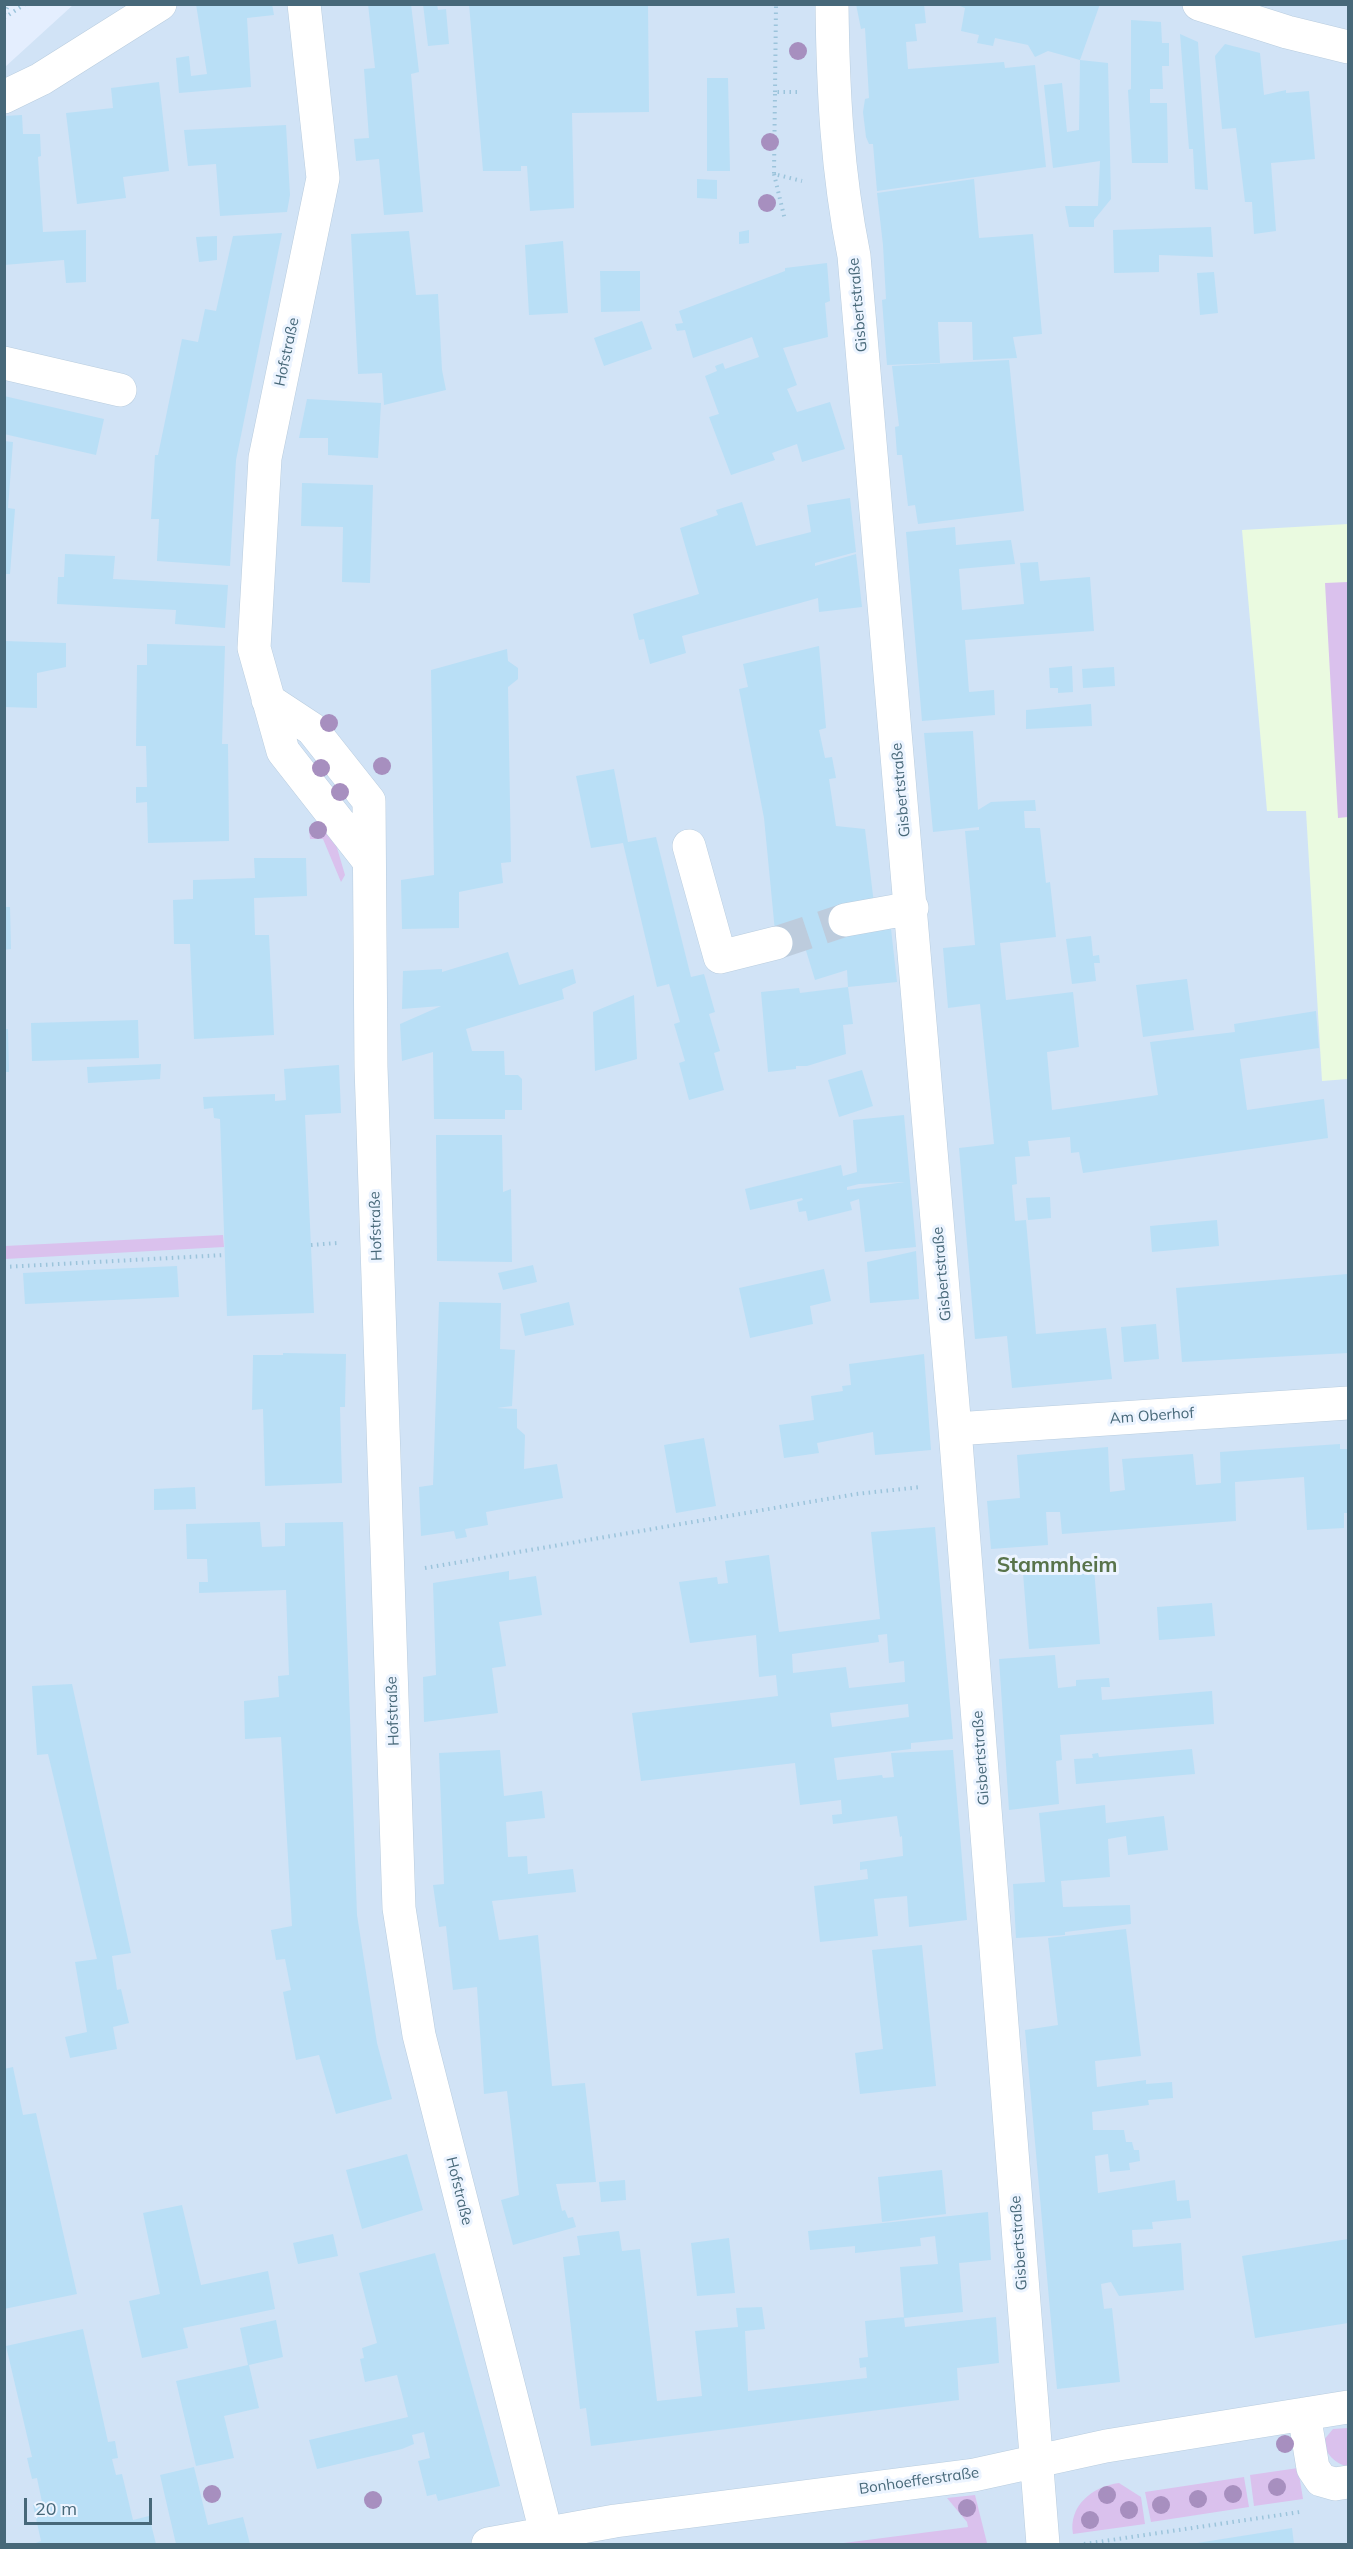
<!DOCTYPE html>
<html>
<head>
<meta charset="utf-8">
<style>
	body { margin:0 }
	#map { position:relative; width:1353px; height:2549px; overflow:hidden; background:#e4eefe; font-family:Mulish,sans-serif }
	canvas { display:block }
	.frame { position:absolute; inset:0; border:6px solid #476879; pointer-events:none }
	.scale { position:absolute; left:24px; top:2498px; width:128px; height:27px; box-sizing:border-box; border:3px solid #476879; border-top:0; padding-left:8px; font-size:18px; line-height:21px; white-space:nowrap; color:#476879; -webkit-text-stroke:4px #ecf4ff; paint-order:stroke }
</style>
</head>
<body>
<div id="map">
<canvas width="1353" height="2549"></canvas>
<div class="frame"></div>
<div class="scale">20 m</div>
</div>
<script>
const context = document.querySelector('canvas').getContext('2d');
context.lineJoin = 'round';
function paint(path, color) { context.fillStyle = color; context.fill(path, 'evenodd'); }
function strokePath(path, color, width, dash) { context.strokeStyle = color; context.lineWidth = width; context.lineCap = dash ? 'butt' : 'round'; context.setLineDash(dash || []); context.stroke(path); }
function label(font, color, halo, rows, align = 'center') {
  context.font = font + ' Mulish,sans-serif'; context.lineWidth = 6; context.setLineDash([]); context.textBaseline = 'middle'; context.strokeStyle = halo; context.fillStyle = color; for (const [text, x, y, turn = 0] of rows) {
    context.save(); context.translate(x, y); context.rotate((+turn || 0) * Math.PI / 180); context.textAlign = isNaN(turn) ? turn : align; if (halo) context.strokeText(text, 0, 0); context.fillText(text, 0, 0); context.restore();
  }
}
paint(new Path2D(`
	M 73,5 L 1348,5 L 1348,2544 L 5,2544 L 5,67 Z`), '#d1e3f6');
paint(new Path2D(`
	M 1348,524 L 1348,1079 L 1322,1081 L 1306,811 L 1267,811 L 1242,530 Z`), '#eafae0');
paint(new Path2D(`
	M 1348,582 L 1348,817 L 1338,818 L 1325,583 Z
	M 320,818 L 335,841 L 345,875 L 341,882 L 323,839 L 310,839 L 309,828 Z
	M 223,1235 L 224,1247 L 5,1259 L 5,1246 Z
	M 1348,2428 L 1348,2467 C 1335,2463 1326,2455 1323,2441 L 1333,2429 Z
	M 1298,2468 L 1303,2499 L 1254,2506 L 1250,2475 Z
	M 1244,2477 L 1249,2507 L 1151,2522 L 1145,2492 Z
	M 1119,2483 L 1141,2497 L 1145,2524 L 1073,2534 C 1068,2506 1093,2486 1119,2483 Z
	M 975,2495 L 987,2543 L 836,2544 L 968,2527 L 967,2522 L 947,2498 Z`), '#dac1ed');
paint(new Path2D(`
	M 196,4 L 272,4 L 274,15 L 247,18 L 251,87 L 179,93 L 176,58 L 189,56 L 191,76 L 207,74 Z
	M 368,4 L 411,4 L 419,72 L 411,74 L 423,212 L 384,215 L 379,159 L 356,161 L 354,139 L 369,138 L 364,69 L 375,68 Z
	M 423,4 L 437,4 L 438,10 L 446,9 L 449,44 L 428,46 Z
	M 469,4 L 648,4 L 649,112 L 572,113 L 574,208 L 530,211 L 527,166 L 521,166 L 521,171 L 483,171 Z
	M 856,4 L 924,4 L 926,23 L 915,24 L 917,41 L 906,42 L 908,69 L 1004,62 L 1005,68 L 1035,65 L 1046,167 L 877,191 L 873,144 L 869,144 L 866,137 L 863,112 L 865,99 L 869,98 L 865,28 L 861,29 Z
	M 955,4 L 1100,4 L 1080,60 L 1048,51 L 1035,57 L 1028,45 L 995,38 L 993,46 L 977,43 L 979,35 L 961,31 L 965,8 Z
	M 1131,20 L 1161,22 L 1162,43 L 1169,43 L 1169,66 L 1162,66 L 1163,89 L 1150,89 L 1150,103 L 1167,103 L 1168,163 L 1132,163 L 1128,90 L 1131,89 Z
	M 1180,34 L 1198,42 L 1208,190 L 1195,189 L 1193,149 L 1189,149 Z
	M 1225,44 L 1260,53 L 1264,95 L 1286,90 L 1286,93 L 1309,91 L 1315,159 L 1271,163 L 1276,231 L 1254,234 L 1252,202 L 1245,202 L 1236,128 L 1222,129 L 1215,56 Z
	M 1080,60 L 1108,63 L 1111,199 L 1094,220 L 1094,227 L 1069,227 L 1065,206 L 1098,206 L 1100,161 L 1053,168 L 1044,85 L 1062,83 L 1067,132 L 1079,130 Z
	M 707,78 L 728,78 L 730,171 L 707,171 Z
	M 159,82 L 169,171 L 123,177 L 126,198 L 77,204 L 66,113 L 113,108 L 111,88 Z
	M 22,115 L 23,134 L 40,134 L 41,156 L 38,157 L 43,232 L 86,230 L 86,282 L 66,283 L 64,260 L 4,265 L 4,116 Z
	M 286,125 L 290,195 L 287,212 L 220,216 L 216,164 L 188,166 L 184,130 Z
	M 697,179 L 717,180 L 717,199 L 697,198 Z
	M 974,179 L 979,238 L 1033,234 L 1042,334 L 1013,337 L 1017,358 L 973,360 L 972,322 L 938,322 L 940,363 L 887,365 L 882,300 L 886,299 L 883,245 L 877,193 Z
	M 1211,227 L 1213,257 L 1159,255 L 1159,272 L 1114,273 L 1113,230 Z
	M 749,230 L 749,243 L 739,244 L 739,232 Z
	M 409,231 L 416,295 L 438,294 L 442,370 L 446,390 L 384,405 L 382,373 L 358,374 L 351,234 Z
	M 282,233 L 236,460 L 230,566 L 157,561 L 159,519 L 151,519 L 155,455 L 158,455 L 182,339 L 198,342 L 205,309 L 216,311 L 233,236 Z
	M 217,236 L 217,260 L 199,262 L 196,237 Z
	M 563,241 L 568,313 L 529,315 L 525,245 Z
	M 827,263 L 830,301 L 825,303 L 828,337 L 783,348 L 797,385 L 787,389 L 797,412 L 830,402 L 845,449 L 802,462 L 797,444 L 772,453 L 775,460 L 731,475 L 709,417 L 719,414 L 705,376 L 717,371 L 715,366 L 723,363 L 725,369 L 759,357 L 752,337 L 693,358 L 685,330 L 677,331 L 675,324 L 683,323 L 679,311 L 777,274 L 785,271 L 785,268 Z
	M 600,271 L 640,271 L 640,311 L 601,312 Z
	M 1214,272 L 1218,313 L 1200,315 L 1197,273 Z
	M 642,321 L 652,349 L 604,366 L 594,338 Z
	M 1009,360 L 1024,511 L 918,524 L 915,505 L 908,506 L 902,455 L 897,455 L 895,427 L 899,426 L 892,366 Z
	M 4,396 L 104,419 L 96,455 L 4,434 Z
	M 307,399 L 381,403 L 378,458 L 328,455 L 328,438 L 299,438 Z
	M 4,441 L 13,442 L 8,508 L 15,509 L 10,574 L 4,574 Z
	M 302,483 L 373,485 L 370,583 L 342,582 L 343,527 L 301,526 Z
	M 850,498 L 856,552 L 815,563 L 815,566 L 856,554 L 862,607 L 819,612 L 818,598 L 682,636 L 686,653 L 650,664 L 644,639 L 639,640 L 633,614 L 699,594 L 680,528 L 718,515 L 716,510 L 742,502 L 756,546 L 811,532 L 807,505 Z
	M 955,527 L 956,545 L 1011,540 L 1015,564 L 959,569 L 962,610 L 1024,604 L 1020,563 L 1038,562 L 1040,581 L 1090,577 L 1094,631 L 965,640 L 969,692 L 994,690 L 995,715 L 922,721 L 906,532 Z
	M 65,554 L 115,556 L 113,579 L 228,585 L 225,628 L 175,624 L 176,610 L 57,604 L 58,577 L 64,577 Z
	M 4,641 L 66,643 L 66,667 L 37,673 L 37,708 L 4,707 Z
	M 147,644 L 225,646 L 222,744 L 228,744 L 229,841 L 148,843 L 147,802 L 136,803 L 136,787 L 147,787 L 146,746 L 136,746 L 137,665 L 147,665 Z
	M 819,646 L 826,728 L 819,730 L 825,758 L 832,757 L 836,778 L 829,779 L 836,826 L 865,829 L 874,904 L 844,912 L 845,936 L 891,929 L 897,982 L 848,987 L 853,1024 L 843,1025 L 846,1054 L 807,1066 L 796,1066 L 796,1069 L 768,1072 L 761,992 L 799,988 L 800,993 L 848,987 L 847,970 L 815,980 L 804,944 L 777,952 L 764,818 L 739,689 L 748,687 L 743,664 Z
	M 507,649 L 508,661 L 518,668 L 518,679 L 508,687 L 511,862 L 501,863 L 503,883 L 459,892 L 459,928 L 402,929 L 401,880 L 434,875 L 431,670 Z
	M 1072,666 L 1073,692 L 1058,693 L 1058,688 L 1050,688 L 1049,668 Z
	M 1114,667 L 1115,686 L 1083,688 L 1082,669 Z
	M 1091,704 L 1092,726 L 1026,729 L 1026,710 Z
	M 973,731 L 978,810 L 991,802 L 1035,800 L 1036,811 L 1024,811 L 1025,828 L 1040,828 L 1046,883 L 1050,882 L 1056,937 L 1000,943 L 1006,1000 L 1073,992 L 1079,1047 L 1047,1052 L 1052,1110 L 1158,1095 L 1150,1042 L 1235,1032 L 1234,1024 L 1316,1011 L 1319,1048 L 1240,1059 L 1247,1110 L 1324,1099 L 1328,1138 L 1083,1173 L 1079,1152 L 1071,1153 L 1070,1137 L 1028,1141 L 1030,1156 L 1015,1157 L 1017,1184 L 1012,1185 L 1015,1221 L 1026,1220 L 1036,1334 L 1106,1328 L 1112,1379 L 1012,1388 L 1007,1336 L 975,1339 L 959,1148 L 994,1144 L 980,1004 L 948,1008 L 943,948 L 975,945 L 965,831 L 979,830 L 979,827 L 933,832 L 924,733 Z
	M 614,769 L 628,842 L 656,837 L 691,977 L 704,974 L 715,1012 L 709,1014 L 720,1051 L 714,1053 L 724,1090 L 689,1100 L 679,1063 L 685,1061 L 674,1024 L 680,1022 L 669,984 L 657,987 L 623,843 L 591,848 L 576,776 Z
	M 254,858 L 306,858 L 307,896 L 254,898 L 255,935 L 269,935 L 274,1035 L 194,1039 L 190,944 L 174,944 L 173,900 L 193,899 L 193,880 L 255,878 Z
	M 4,907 L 10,907 L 11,949 L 4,950 Z
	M 1091,936 L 1093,956 L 1099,955 L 1100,963 L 1094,963 L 1096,981 L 1072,984 L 1066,939 Z
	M 508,952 L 519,985 L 573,969 L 576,983 L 562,989 L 564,999 L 466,1029 L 472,1051 L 504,1051 L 505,1075 L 518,1075 L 522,1079 L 522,1110 L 505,1110 L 505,1119 L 434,1119 L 433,1052 L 402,1061 L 400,1024 L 441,1006 L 402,1009 L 403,971 L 442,969 L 442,972 Z
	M 1187,979 L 1194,1030 L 1143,1037 L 1136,985 Z
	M 634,995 L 637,1059 L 595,1071 L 593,1012 Z
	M 138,1020 L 139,1058 L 32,1061 L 31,1023 Z
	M 4,1029 L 8,1029 L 9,1072 L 4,1072 Z
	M 161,1064 L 160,1079 L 88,1083 L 87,1067 Z
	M 339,1065 L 341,1113 L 305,1115 L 314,1313 L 227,1316 L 220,1119 L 214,1118 L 213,1108 L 204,1109 L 203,1097 L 275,1094 L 275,1101 L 286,1100 L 284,1069 Z
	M 862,1070 L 873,1106 L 839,1117 L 828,1080 Z
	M 904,1115 L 916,1247 L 865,1252 L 859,1199 L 850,1202 L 852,1210 L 808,1221 L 806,1211 L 799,1212 L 797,1202 L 803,1200 L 802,1198 L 750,1210 L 745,1189 L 841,1165 L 843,1176 L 857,1172 L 853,1120 ZM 905,1182 L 847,1190 L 847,1187 L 859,1184 Z
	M 436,1135 L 502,1135 L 503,1192 L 511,1189 L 512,1262 L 437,1261 Z
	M 1050,1197 L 1051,1218 L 1028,1220 L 1026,1198 Z
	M 1217,1220 L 1219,1246 L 1152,1252 L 1150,1226 Z
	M 916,1251 L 919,1299 L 870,1303 L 867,1262 Z
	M 533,1265 L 537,1282 L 503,1290 L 498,1273 Z
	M 177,1266 L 179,1297 L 25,1304 L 23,1273 Z
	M 824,1269 L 831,1301 L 810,1306 L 813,1324 L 750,1338 L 739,1288 Z
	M 1348,1274 L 1348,1353 L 1182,1362 L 1176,1288 Z
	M 439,1302 L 501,1303 L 500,1349 L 515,1350 L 512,1406 L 497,1408 L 517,1409 L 517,1428 L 525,1435 L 524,1469 L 557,1464 L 563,1498 L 486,1512 L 488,1525 L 465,1529 L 467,1537 L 456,1539 L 454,1531 L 421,1536 L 419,1487 L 433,1485 Z
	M 569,1302 L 574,1325 L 525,1336 L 520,1314 Z
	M 1156,1324 L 1159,1359 L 1124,1362 L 1121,1327 Z
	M 283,1353 L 346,1354 L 345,1407 L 340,1407 L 342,1483 L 265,1486 L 263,1409 L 252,1410 L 253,1355 L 283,1355 Z
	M 924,1354 L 931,1450 L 875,1455 L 873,1432 L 817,1443 L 819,1453 L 784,1458 L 779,1425 L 814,1420 L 811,1396 L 843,1391 L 842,1386 L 851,1385 L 849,1364 Z
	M 704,1438 L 716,1506 L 676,1513 L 664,1445 Z
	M 1340,1444 L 1340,1449 L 1348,1449 L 1348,1513 L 1344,1513 L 1344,1528 L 1307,1530 L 1304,1477 L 1235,1482 L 1236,1521 L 1062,1534 L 1060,1512 L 1046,1512 L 1048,1545 L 991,1549 L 987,1501 L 1020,1498 L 1017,1455 L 1108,1447 L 1110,1492 L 1125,1490 L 1122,1459 L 1193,1454 L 1196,1485 L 1221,1483 L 1220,1452 Z
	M 195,1487 L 196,1509 L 154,1510 L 154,1489 Z
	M 260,1522 L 262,1547 L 285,1546 L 285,1523 L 343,1522 L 357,1915 L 377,2043 L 392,2099 L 336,2114 L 319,2055 L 296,2060 L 283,1992 L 291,1990 L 285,1959 L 276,1960 L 271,1930 L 292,1926 L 281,1737 L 245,1739 L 244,1701 L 279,1697 L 278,1676 L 289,1675 L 286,1590 L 199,1593 L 199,1582 L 208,1582 L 207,1559 L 187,1559 L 186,1524 Z
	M 935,1527 L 953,1739 L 911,1743 L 911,1749 L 834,1758 L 837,1780 L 882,1775 L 883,1778 L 894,1777 L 891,1753 L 953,1750 L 967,1920 L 909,1927 L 907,1896 L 874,1899 L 878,1936 L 820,1942 L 814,1886 L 868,1879 L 867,1869 L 860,1870 L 860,1862 L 903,1856 L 902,1836 L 900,1837 L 897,1816 L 833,1824 L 832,1815 L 842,1814 L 841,1800 L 800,1805 L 795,1763 L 641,1781 L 632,1713 L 778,1696 L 776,1675 L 759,1677 L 756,1635 L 690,1643 L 679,1582 L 717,1577 L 718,1584 L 728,1583 L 725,1561 L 769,1555 L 779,1632 L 880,1619 L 871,1532 ZM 887,1634 L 889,1663 L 904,1661 L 905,1682 L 849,1688 L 846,1667 L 793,1673 L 792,1654 L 879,1642 L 878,1635 ZM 908,1704 L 909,1717 L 832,1727 L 830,1713 Z
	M 1094,1568 L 1100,1644 L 1029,1649 L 1023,1573 Z
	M 509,1571 L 509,1580 L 536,1576 L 542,1615 L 499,1622 L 506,1666 L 492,1668 L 498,1713 L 424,1722 L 423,1677 L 436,1675 L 433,1583 Z
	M 1212,1603 L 1215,1636 L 1159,1640 L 1157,1607 Z
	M 1055,1655 L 1058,1688 L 1076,1686 L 1076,1680 L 1109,1678 L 1110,1687 L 1101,1687 L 1102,1700 L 1212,1691 L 1214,1724 L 1060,1735 L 1062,1760 L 1056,1761 L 1059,1804 L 1009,1810 L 999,1659 Z
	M 72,1684 L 131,1953 L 112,1956 L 117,1990 L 121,1989 L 129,2023 L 113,2027 L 117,2049 L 70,2058 L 65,2037 L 87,2032 L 75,1962 L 97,1959 L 48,1754 L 37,1755 L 32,1686 Z
	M 1192,1749 L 1195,1774 L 1076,1784 L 1074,1759 L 1093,1758 L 1092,1754 L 1098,1753 L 1099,1757 Z
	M 500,1750 L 504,1796 L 542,1791 L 545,1818 L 506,1822 L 508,1857 L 527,1856 L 528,1874 L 573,1869 L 576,1892 L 492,1901 L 499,1940 L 538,1935 L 552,2086 L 585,2083 L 596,2182 L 556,2184 L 562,2211 L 565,2210 L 568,2218 L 573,2217 L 576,2227 L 513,2245 L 501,2200 L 519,2195 L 507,2091 L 484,2094 L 477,1987 L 453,1990 L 446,1926 L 439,1927 L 433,1885 L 444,1884 L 439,1753 Z
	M 1105,1805 L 1106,1823 L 1164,1816 L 1168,1850 L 1128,1855 L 1126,1836 L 1108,1839 L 1110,1877 L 1061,1881 L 1063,1907 L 1130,1905 L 1131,1924 L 1065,1932 L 1065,1935 L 1016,1938 L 1013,1884 L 1045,1882 L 1039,1813 Z
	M 1126,1929 L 1141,2056 L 1095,2061 L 1097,2087 L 1146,2080 L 1146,2084 L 1172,2082 L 1173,2098 L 1148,2100 L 1149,2105 L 1092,2112 L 1093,2130 L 1124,2130 L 1126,2142 L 1132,2142 L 1134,2150 L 1139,2150 L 1140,2161 L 1129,2163 L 1130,2170 L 1110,2172 L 1108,2154 L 1095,2156 L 1098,2193 L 1175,2180 L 1177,2201 L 1189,2200 L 1191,2218 L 1152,2222 L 1153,2229 L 1132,2230 L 1133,2247 L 1181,2243 L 1184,2290 L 1119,2296 L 1111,2282 L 1101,2284 L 1104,2309 L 1112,2308 L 1120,2382 L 1057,2389 L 1025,2030 L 1058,2025 L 1048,1938 Z
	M 922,1945 L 936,2086 L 860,2094 L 855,2053 L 883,2049 L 872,1950 Z
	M 13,2067 L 23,2115 L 36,2113 L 77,2294 L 4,2309 L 4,2069 Z
	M 407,2154 L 423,2210 L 362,2229 L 346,2170 Z
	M 942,2170 L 946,2214 L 882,2222 L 878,2177 Z
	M 625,2180 L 626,2200 L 601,2202 L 599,2182 Z
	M 182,2205 L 201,2285 L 268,2271 L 275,2309 L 183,2328 L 188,2348 L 142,2358 L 129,2301 L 160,2294 L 143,2213 Z
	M 988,2212 L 991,2260 L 959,2263 L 963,2312 L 904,2318 L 900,2267 L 938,2264 L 935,2236 L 920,2238 L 921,2246 L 855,2253 L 855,2246 L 810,2250 L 808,2231 Z
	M 619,2231 L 622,2251 L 640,2249 L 657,2401 L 702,2396 L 695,2331 L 738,2327 L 736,2308 L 762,2307 L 765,2329 L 745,2331 L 748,2391 L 867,2378 L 866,2367 L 860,2368 L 859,2358 L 868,2357 L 865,2321 L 904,2317 L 905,2327 L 996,2317 L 999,2363 L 957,2368 L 959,2400 L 591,2446 L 586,2408 L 580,2409 L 563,2257 L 580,2255 L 577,2236 Z
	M 333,2234 L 338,2256 L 298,2264 L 293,2243 Z
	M 729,2238 L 735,2293 L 697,2296 L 691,2243 Z
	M 1348,2239 L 1348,2323 L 1255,2338 L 1242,2256 Z
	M 435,2253 L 500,2486 L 438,2501 L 436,2494 L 427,2496 L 418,2461 L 430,2458 L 424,2432 L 412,2435 L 414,2444 L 402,2449 L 317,2469 L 309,2440 L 408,2417 L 397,2375 L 365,2382 L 360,2359 L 364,2358 L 362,2348 L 377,2343 L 359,2273 Z
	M 276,2320 L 283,2357 L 249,2365 L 259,2408 L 224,2416 L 234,2458 L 196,2466 L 176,2381 L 248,2365 L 240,2328 Z
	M 83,2329 L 108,2442 L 115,2441 L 118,2458 L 112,2459 L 116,2475 L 122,2474 L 133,2520 L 149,2516 L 156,2544 L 33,2544 L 41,2541 L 33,2505 L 42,2502 L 37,2478 L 32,2479 L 27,2458 L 32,2457 L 6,2346 Z
	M 194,2467 L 208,2525 L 243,2517 L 250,2544 L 176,2544 L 160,2475 Z
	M 1292,2528 L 1294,2544 L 1197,2544 L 1197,2543 Z`), '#b9dff6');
strokePath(new Path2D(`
	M 776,943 L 845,920`), '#bdccdd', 33, [33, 16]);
const minor = new Path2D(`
	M 304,4 L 323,178 L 265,458 L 254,648 L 283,751 L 369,861
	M 832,4 C 833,91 837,171 854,256 L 955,1429 L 1043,2544
	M 1199,4 L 1287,32 L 1348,47
	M 4,97 L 41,79 L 160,4
	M 4,363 L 120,390
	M 268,700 L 312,729 L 369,801 L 371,1067 L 399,1908 L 419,2035 L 549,2544
	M 689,846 L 720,957 L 776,943
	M 845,920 L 912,908
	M 955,1429 L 1348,1403
	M 1304,2414 L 1313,2468 L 1321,2480 L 1335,2484 L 1348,2482
	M 488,2544 L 615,2521 L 974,2475 L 1106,2446 L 1348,2407`);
strokePath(minor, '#b9cddf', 34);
strokePath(new Path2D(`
	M 4,14 L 9,4
	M 4,18 L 25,4
	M 775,92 L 776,4
	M 797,92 L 775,92 L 774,174 L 802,181
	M 774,174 L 785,220
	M 311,1245 L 337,1243
	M 4,1267 L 225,1255
	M 425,1568 L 856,1494 L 921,1487
	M 1084,2544 L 1300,2512`), '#9cc4db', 4, [1.5, 4.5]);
strokePath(minor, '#fff', 33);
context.fillStyle = '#a78fbf';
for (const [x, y] of [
	[798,51],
	[770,142],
	[767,203],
	[329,723],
	[382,766],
	[321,768],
	[340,792],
	[318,830],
	[1285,2444],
	[1277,2487],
	[212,2494],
	[1233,2494],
	[1107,2495],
	[1198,2499],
	[373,2500],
	[1161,2505],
	[967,2508],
	[1129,2510],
	[1090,2520]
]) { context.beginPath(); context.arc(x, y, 9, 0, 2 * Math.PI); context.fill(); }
label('15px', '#476879', '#ecf4ff', [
	["Gisbertstraße",858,305,-95],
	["Hofstraße",287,352,-78],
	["Gisbertstraße",901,790,-95],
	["Hofstraße",376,1226,-92],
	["Gisbertstraße",942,1274,-95],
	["Am Oberhof",1152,1416,-4],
	["Hofstraße",393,1711,-92],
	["Gisbertstraße",981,1758,-94],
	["Hofstraße",459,2191,76],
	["Gisbertstraße",1019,2243,-94],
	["Bonhoefferstraße",919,2481,-8]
]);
label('bold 21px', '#58734a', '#ecf4ff', [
	["Stammheim",1057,1566]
]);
</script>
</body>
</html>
